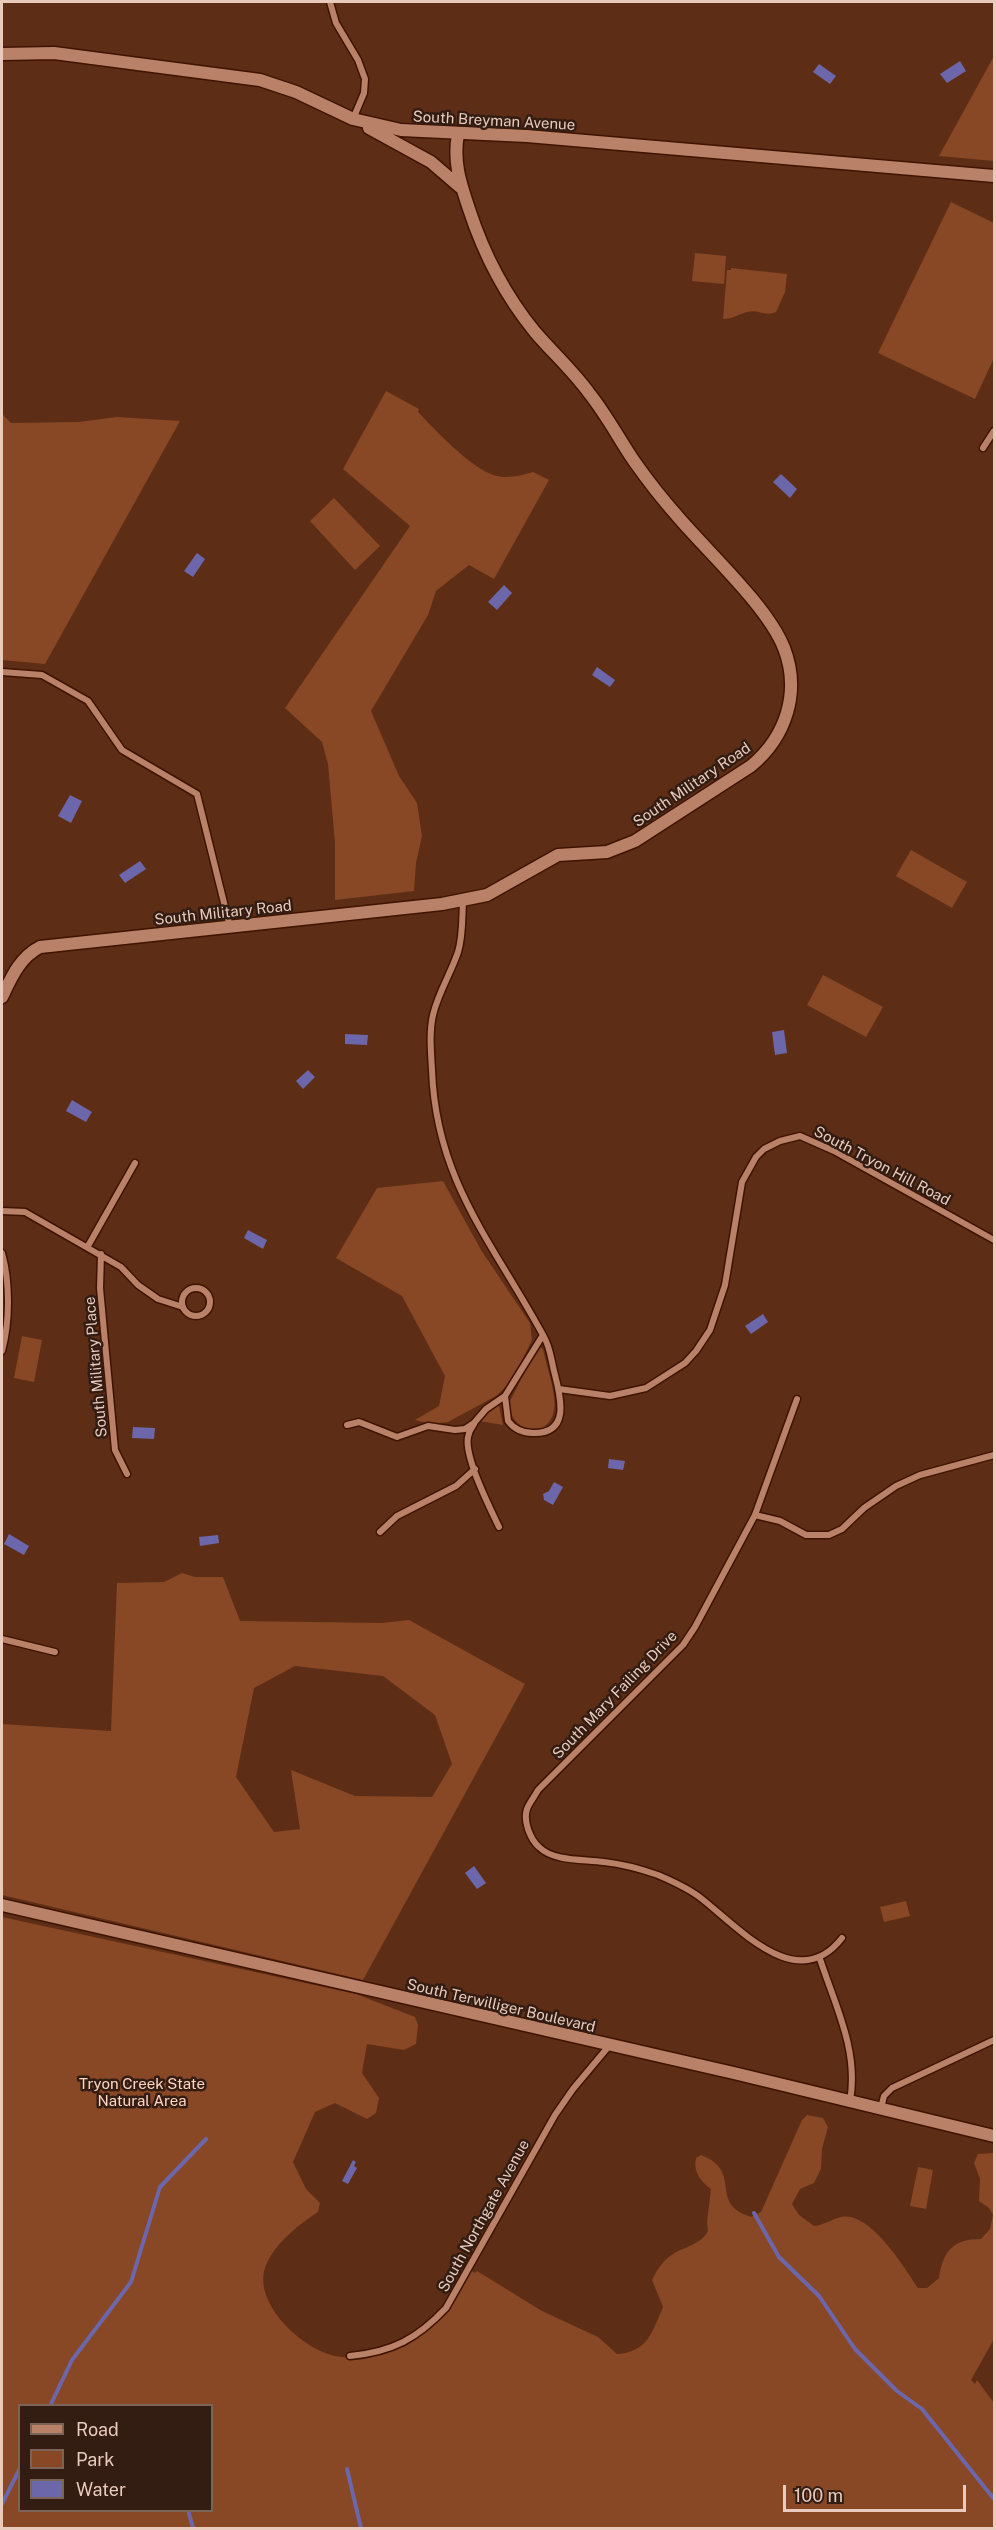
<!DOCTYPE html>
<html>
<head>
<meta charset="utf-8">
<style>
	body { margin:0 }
	#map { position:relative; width:996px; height:2530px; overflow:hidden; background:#5d2e15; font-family:"Public Sans",sans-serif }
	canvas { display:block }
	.frame { position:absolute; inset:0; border:3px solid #e9cbbe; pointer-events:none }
	.legend { position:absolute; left:18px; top:2404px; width:195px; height:108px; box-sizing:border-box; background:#331d13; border:2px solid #7c6357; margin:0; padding:8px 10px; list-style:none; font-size:18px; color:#e9cbbe }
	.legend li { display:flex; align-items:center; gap:12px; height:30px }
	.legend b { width:30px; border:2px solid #7c6357 }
	.scale { position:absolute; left:783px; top:2485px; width:183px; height:27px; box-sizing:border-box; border:3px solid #e9cbbe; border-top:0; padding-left:8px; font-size:18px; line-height:21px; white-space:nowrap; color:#e9cbbe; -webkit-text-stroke:4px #331d13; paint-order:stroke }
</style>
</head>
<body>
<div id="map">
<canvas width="996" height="2530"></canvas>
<div class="frame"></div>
<ul class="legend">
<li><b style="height:8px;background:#b98268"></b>Road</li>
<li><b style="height:16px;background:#884725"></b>Park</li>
<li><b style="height:16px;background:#6c66aa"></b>Water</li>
</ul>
<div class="scale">100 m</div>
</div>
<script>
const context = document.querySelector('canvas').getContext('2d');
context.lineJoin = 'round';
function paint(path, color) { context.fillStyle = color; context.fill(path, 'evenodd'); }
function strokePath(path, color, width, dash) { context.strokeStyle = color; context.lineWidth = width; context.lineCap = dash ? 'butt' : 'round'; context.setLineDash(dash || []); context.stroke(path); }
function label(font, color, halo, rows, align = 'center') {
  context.font = font + ' "Public Sans",sans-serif'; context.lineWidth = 5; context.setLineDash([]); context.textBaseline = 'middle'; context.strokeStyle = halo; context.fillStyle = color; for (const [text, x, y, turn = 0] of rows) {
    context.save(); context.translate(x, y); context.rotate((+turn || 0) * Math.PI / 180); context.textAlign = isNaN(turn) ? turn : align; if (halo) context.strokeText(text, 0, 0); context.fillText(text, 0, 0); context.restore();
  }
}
paint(new Path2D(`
	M 994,56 L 994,161 L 939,156 Z
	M 951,202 L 994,223 L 994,358 L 975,399 L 878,353 Z
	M 695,253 L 726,256 L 724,284 L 692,281 Z
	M 731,268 L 787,274 L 785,292 L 776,312 C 765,317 758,309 747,312 C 738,314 734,319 723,319 L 727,270 L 731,270 Z
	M 386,391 L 419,409 L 418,412 C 435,430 468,465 491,474 C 504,480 520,476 533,472 L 549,480 L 494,579 L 469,565 L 436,591 L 428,615 L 371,711 L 399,776 L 417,803 L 422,836 L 416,863 L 414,891 L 335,900 L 335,843 L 328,764 L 322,742 L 285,708 L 410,526 L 343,469 Z
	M 2,414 L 11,423 L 79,422 L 117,417 L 180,421 L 45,664 L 2,660 Z
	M 334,498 L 380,546 L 355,570 L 310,521 Z
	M 911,850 L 967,882 L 952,908 L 896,876 Z
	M 823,975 L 883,1007 L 866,1037 L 807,1005 Z
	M 443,1181 L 481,1250 L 530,1323 L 532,1340 L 512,1381 L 496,1396 L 448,1422 L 431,1424 L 415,1420 L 439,1406 L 445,1376 L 402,1296 L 336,1258 L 377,1188 Z
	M 22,1336 L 42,1340 L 34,1382 L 14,1378 Z
	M 538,1346 L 543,1349 C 546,1365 557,1394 554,1410 C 549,1440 510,1433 509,1403 Z
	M 497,1405 L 499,1406 L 503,1425 L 479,1421 L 476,1417 Z
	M 182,1573 L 195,1577 L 223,1577 L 240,1621 L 382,1623 L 409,1620 L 525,1684 L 363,1980 L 2,1895 L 2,1724 L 111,1731 L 117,1583 L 164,1582 ZM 295,1666 L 383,1676 L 435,1715 L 452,1764 L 432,1797 L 355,1796 L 291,1770 L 300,1829 L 274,1832 L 236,1777 L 254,1688 Z
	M 906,1901 L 910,1916 L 884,1922 L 880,1907 Z
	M 2,1917 L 356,1994 L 415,2017 L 418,2025 L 416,2044 L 404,2050 L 367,2044 L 362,2073 L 379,2098 L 376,2113 L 367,2119 L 335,2103 L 315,2112 L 293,2162 L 306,2189 L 320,2203 L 318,2212 C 299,2224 272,2246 265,2268 C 252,2307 313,2361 350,2357 C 363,2356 377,2349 390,2346 C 403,2342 416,2339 427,2330 C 446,2314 457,2290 470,2270 L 475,2273 L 477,2271 L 542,2311 L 598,2337 L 617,2354 C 648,2352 652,2332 663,2307 L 652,2280 C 657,2270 663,2260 673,2254 C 686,2246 700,2245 708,2231 L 707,2222 L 711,2189 C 700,2181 693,2172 696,2158 L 701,2155 C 705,2157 711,2159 714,2162 C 736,2180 713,2205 751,2217 L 761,2212 L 802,2120 L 807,2115 L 823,2118 L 828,2127 L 822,2149 L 821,2169 L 814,2183 L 800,2189 L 792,2204 L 799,2215 L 814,2226 C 824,2225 832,2219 841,2217 C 870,2211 904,2267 918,2288 L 927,2288 L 939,2278 C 943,2251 953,2239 981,2239 L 990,2229 L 993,2215 L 989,2208 L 979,2201 L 980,2179 L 974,2163 L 978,2154 L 994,2153 L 994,2339 L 971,2380 L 975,2384 L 977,2380 L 994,2403 L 994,2528 L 2,2528 ZM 20,2406 L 212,2406 L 212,2510 L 20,2510 Z
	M 918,2167 L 933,2170 L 926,2209 L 910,2206 Z`), '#884725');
paint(new Path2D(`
	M 960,61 L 966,71 L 947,83 L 940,74 Z
	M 819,64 L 836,76 L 830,84 L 813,72 Z
	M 781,474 L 797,489 L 790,498 L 773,482 Z
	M 197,553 L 205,559 L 193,577 L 184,571 Z
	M 504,585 L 512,593 L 497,610 L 488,602 Z
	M 597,667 L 615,680 L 610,687 L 592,675 Z
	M 70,795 L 82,801 L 71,823 L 58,816 Z
	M 140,861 L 146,869 L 125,883 L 119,875 Z
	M 784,1030 L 787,1053 L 775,1055 L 772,1032 Z
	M 345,1034 L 368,1035 L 367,1045 L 345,1044 Z
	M 308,1070 L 315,1077 L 303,1089 L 296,1081 Z
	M 72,1100 L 92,1112 L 86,1122 L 66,1111 Z
	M 248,1230 L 267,1240 L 263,1249 L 244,1238 Z
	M 763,1314 L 768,1322 L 751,1334 L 745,1326 Z
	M 133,1427 L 155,1428 L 154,1439 L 132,1438 Z
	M 609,1459 L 625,1461 L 623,1470 L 608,1468 Z
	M 554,1482 L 563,1487 L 553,1505 L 544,1500 L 543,1494 L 549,1491 Z
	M 9,1534 L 29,1546 L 24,1555 L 4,1544 Z
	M 218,1535 L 219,1543 L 200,1546 L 199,1537 Z
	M 474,1866 L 486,1883 L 477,1889 L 465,1873 Z
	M 353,2160 L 356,2162 L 354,2166 L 357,2168 L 348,2184 L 342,2181 Z`), '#6c66aa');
strokePath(new Path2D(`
	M 754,2213 L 779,2257 L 819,2296 L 855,2349 L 897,2391 L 922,2409 L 994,2499
	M 50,2406 L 72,2360 L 131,2282 L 160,2187 L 206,2139
	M 347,2469 L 361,2528
	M 2,2504 L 20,2468
	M 188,2510 L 193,2528`), '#6c66aa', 4);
const street = new Path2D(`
	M 330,2 L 336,23 L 358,60 L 365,79 L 364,93 L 353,119
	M 983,448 L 994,431
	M 2,672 L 42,675 L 88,701 L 122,750 L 197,794 L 230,927
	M 463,902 C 462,918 463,936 458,952 C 451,973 438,993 433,1015 C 429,1033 431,1052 432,1070 C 436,1181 493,1243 543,1335
	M 2,1211 L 25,1212 L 121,1267 L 138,1285 L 158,1299 L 183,1307
	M 88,1246 L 135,1163
	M 2,1253 C 10,1282 10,1321 2,1351
	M 101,1254 L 100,1288 L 115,1450 L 127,1474
	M182 1302a14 14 0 1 1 28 0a14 14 0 1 1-28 0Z
	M 559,1389 L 610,1396 L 646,1388 L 685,1363 L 696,1351 L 710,1330 L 725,1285 L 742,1182 L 756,1157 L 764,1149 L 780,1141 L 800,1136 L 834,1151 L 994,1240
	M 797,1399 L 755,1515 L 695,1627 L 683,1645 L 538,1790 C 535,1796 529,1803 527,1809 C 523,1821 530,1839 539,1847 C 554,1862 585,1859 604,1862 C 622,1864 641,1869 658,1875 C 672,1881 690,1889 702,1899 C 740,1929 798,1995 842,1938
	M 474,1424 C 471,1428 469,1432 468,1437 C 464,1457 490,1508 499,1527
	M 347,1425 L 359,1422 L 397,1437 L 428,1426 L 455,1430 L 465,1429 L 474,1423 L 486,1409 L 505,1396 L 543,1335 C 550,1346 551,1359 554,1371 C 560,1395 572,1434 533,1433 C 522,1433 514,1429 508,1421 L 505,1396
	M 755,1515 L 780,1521 L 806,1535 L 829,1535 L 842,1529 L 864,1508 L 896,1486 L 920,1475 L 994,1455
	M 380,1532 L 397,1516 L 456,1486 L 475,1469
	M 2,1639 L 55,1652
	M 820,1959 C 835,2005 859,2051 850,2101
	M 881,2108 L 884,2096 L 892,2088 L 994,2040
	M 350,2356 C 392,2352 417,2339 446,2308 L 555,2115 L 573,2089 L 609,2046`);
const secondary = new Path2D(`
	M 2,54 L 54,53 L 260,80 L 296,92 L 353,119 L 401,130 L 527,136 L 994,176
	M 369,128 L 431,162 L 460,187
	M 2,997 C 11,978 20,957 40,947 L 442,904 L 487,895 L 558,855 L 607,852 L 635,841 L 751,766 C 786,737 801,692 784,648 C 768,607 709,553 679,518 C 663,500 648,481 634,461 C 619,439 606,414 589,393 C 573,371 553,353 535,332 C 504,294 484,255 469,209 C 460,182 453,162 458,134
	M 2,1905 L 738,2074 L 994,2136`);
strokePath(street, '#401300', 9);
strokePath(secondary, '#401300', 15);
strokePath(street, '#b98268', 6);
strokePath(secondary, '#b98268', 12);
label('15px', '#e9cbbe', '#331d13', [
	["South Breyman Avenue",494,121,3],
	["South Military Road",692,785,-34],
	["South Military Road",223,913,-6],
	["South Tryon Hill Road",882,1166,28],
	["South Military Place",96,1367,-95],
	["South Mary Failing Drive",615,1695,-46],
	["South Terwilliger Boulevard",501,2006,13],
	["South Northgate Avenue",484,2216,-61]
]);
label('15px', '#ffd5c1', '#331d13', [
	["Tryon Creek State",142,2084],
	["Natural Area",142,2101]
]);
</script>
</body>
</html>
